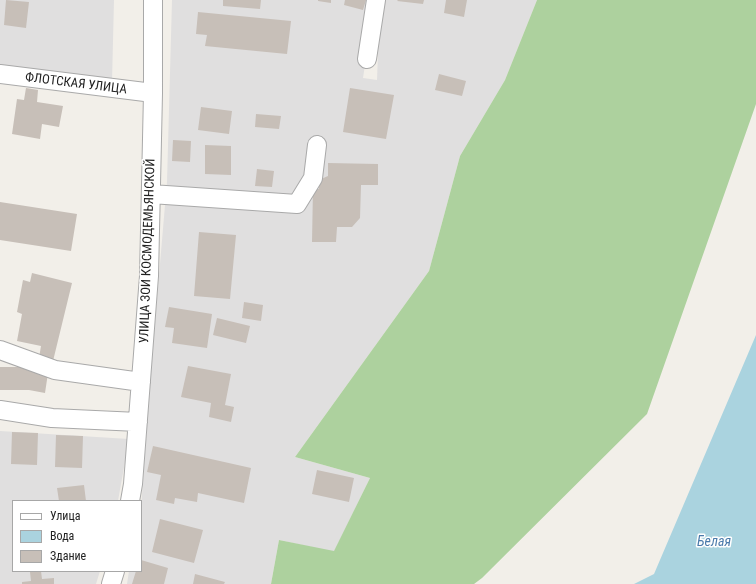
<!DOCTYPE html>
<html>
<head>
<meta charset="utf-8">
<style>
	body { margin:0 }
	#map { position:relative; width:756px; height:584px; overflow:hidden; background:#f2efe9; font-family:"Roboto Condensed",sans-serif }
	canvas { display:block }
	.legend { position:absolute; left:12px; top:500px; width:130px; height:72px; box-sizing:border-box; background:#fff; border:1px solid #a7a7a7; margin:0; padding:5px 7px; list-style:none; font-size:12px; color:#222 }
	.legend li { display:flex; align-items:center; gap:8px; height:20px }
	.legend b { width:20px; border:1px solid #a7a7a7 }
</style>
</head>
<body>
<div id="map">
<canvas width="756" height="584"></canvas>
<ul class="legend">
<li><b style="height:5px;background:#fff"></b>Улица</li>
<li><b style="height:11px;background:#aad3df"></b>Вода</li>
<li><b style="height:11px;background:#c7bfb8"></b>Здание</li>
</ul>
</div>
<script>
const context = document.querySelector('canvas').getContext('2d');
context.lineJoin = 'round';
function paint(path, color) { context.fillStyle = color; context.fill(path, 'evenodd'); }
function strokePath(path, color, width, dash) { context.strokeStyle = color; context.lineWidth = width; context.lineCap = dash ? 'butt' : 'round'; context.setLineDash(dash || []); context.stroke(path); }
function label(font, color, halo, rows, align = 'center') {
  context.font = font + ' "Roboto Condensed",sans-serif'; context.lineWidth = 3; context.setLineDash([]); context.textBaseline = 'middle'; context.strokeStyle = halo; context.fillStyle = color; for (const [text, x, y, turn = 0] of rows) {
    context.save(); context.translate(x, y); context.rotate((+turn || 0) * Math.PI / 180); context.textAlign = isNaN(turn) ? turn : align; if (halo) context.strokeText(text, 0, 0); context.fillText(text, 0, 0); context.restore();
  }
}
paint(new Path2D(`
	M 0,0 L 114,0 L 112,82 L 0,69 Z
	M 172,0 L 375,0 L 363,78 L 377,80 L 380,0 L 537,0 L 505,80 L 460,156 L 429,271 L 295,457 L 370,478 L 334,552 L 279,540 L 271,584 L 127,584 L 129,571 L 141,571 L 141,508 L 152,357 L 167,182 Z
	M 0,431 L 129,439 L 118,501 L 13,501 L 13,571 L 100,571 L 96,584 L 0,584 Z`), '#e0dfdf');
paint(new Path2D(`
	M 537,0 L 756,0 L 756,104 L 647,414 L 482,578 L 474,584 L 271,584 L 279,540 L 334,551 L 370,478 L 295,457 L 429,271 L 460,156 L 505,80 Z`), '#add19e');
paint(new Path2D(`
	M 756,335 L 756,584 L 634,584 L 654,574 Z`), '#aad3df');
paint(new Path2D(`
	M 6,0 L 29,2 L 26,28 L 4,25 Z
	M 223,0 L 261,0 L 260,9 L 223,6 Z
	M 318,0 L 331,0 L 331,3 L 318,1 Z
	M 345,0 L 366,0 L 363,10 L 344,5 Z
	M 398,0 L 424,0 L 423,4 L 397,1 Z
	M 446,0 L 467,0 L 464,17 L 444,13 Z
	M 198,12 L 291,21 L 287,54 L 205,46 L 207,35 L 196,34 Z
	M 439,74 L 466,81 L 462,96 L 435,90 Z
	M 26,88 L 38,90 L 37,102 L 63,106 L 59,127 L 42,124 L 40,139 L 12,134 L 17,99 L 24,100 Z
	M 350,88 L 394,95 L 386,139 L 343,132 Z
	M 201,107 L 232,111 L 229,134 L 198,130 Z
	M 256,114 L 281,116 L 279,129 L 255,127 Z
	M 173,140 L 191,141 L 190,162 L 172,161 Z
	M 205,145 L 231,146 L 231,175 L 205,174 Z
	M 328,163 L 378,164 L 378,185 L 361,185 L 360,218 L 352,227 L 337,227 L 336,242 L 312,242 L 313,188 L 319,189 L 319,180 L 328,176 Z
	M 257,169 L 274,171 L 272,187 L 255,186 Z
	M 0,202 L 77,214 L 71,251 L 0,240 Z
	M 199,232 L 236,235 L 230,299 L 194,296 Z
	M 32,273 L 72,283 L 53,361 L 39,358 L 41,346 L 17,341 L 22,314 L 17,312 L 23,280 L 30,282 Z
	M 244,302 L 263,305 L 261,321 L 242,318 Z
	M 169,307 L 212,314 L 207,348 L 172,343 L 174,328 L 165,327 Z
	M 217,318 L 250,326 L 246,343 L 213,335 Z
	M 188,366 L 231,374 L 225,405 L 234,407 L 231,422 L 209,417 L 211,403 L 181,397 Z
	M 0,367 L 28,367 L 48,373 L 45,393 L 29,390 L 0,390 Z
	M 12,432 L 38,433 L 37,465 L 11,464 Z
	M 56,435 L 83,436 L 82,468 L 55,467 Z
	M 153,446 L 251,468 L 244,503 L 198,493 L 197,502 L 175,498 L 174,504 L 156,500 L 161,475 L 147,472 Z
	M 317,470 L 354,478 L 349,502 L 312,494 Z
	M 84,485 L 86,501 L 59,501 L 57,488 Z
	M 160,519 L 203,530 L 194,563 L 152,552 Z
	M 141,560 L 168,568 L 164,584 L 132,584 L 136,571 L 141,571 Z
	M 41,571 L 42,579 L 54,578 L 54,584 L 22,584 L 22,582 L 31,581 L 30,572 Z
	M 195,574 L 225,582 L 224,584 L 193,584 Z`), '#c7bfb8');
const minor = new Path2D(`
	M 367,59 L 376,0
	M 0,74 L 153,93
	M 151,194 L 297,204 L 313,178 L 317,145
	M 0,350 L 55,370 L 141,382
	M 0,410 L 52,418 L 138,422
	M 130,501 L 133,484 L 149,276 L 153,93 L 153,0
	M 111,584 L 115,571`);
strokePath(minor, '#a9a9a9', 20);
strokePath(minor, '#fff', 18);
label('13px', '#222', '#fff', [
	["ФЛОТСКАЯ УЛИЦА",76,84,7],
	["УЛИЦА ЗОИ КОСМОДЕМЬЯНСКОЙ",148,251,-88]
]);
label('italic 14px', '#4a7aab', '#fff', [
	["Белая",714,542]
]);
</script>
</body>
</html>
